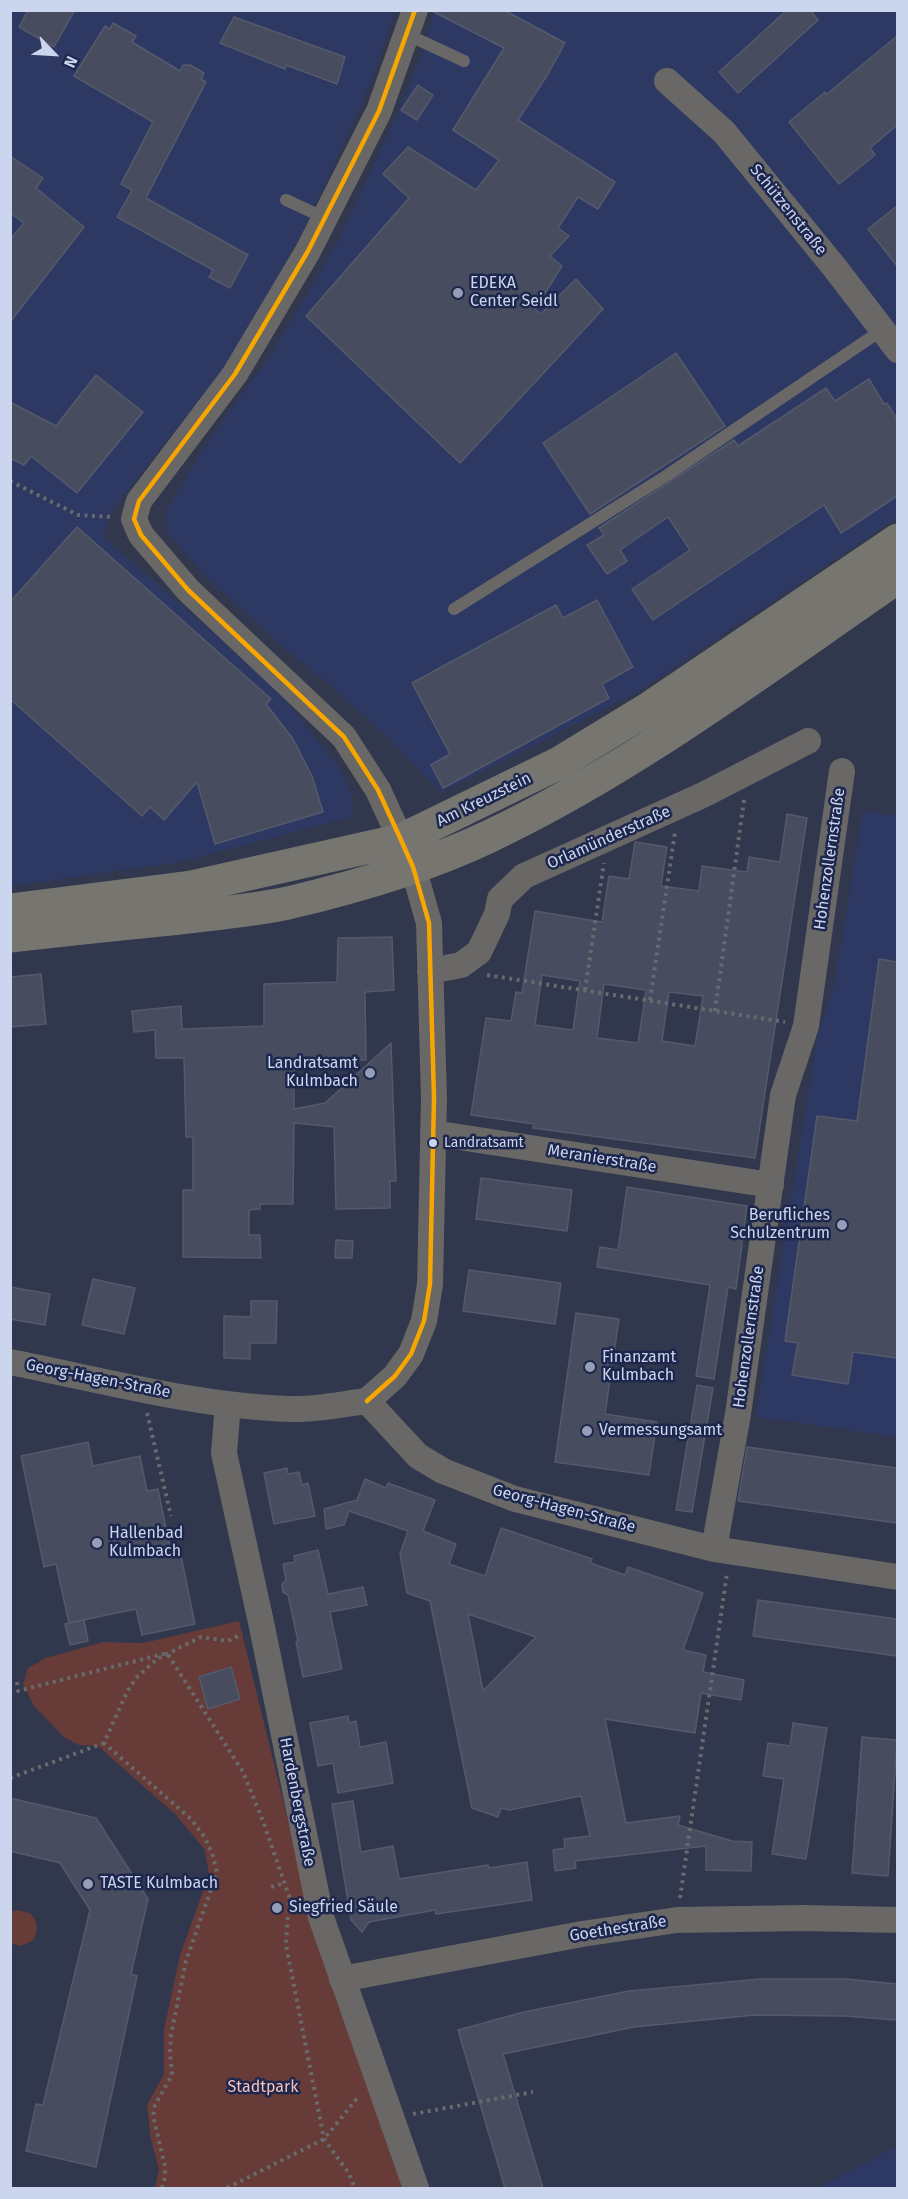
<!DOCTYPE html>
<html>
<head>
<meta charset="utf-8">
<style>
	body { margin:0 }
	#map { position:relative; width:908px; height:2199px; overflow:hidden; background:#31374d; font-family:"Fira Sans",sans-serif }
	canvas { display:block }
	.frame { position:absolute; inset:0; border:12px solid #ccd5ee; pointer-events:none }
	.north { position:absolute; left:24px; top:24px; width:60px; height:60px; -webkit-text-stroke:4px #1d274d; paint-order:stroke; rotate:115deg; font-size:16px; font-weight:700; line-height:24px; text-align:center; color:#ccd5ee }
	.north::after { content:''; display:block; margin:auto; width:21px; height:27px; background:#ccd5ee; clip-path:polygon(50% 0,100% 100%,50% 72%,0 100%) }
</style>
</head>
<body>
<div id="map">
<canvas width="908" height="2199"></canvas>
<div class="frame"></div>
<div class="north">N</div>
</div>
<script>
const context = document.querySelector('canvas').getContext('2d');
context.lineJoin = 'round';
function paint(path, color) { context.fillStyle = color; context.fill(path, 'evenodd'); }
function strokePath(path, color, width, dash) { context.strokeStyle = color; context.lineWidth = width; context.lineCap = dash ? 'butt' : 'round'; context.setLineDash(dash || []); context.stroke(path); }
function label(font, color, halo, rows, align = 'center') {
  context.font = font + ' "Fira Sans",sans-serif'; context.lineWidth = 5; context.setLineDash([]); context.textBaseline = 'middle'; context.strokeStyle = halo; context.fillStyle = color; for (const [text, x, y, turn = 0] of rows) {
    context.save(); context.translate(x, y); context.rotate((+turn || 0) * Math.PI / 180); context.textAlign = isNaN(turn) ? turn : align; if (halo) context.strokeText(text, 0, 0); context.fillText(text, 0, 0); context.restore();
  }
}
paint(new Path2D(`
	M 10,11 L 395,11 L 374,75 L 342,148 L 298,240 L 249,327 L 219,375 L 110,513 L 102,536 L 217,636 L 280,694 L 340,769 L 351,793 L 351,817 L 180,862 L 11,886 Z
	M 435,11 L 897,11 L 897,518 L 639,691 L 441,793 L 391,741 L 332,686 L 282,646 L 206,576 L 168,534 L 166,512 L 203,448 L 272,353 L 338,242 L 399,110 L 422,53 Z
	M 863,811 L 897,816 L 897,1437 L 756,1417 L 818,1034 L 834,986 Z
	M 897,2146 L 897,2188 L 818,2188 Z`), '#2d3963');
paint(new Path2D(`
	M 239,1621 L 313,1923 L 405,2188 L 155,2188 L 159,2169 L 151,2140 L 147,2105 L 164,2074 L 164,2030 L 180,1955 L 209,1875 L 205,1850 L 176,1815 L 98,1746 L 79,1745 L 65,1738 L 34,1706 L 23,1684 L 28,1668 L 46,1658 L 103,1642 L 143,1643 Z
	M 17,1910 L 30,1913 C 38,1922 39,1931 32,1941 L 20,1946 L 11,1943 L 11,1912 Z`), '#673c38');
const building = new Path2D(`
	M 28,10 L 75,10 L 54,47 L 19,27 Z
	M 430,10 L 504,10 L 565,43 L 548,74 L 518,120 L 615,182 L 598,209 L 578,197 L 558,228 L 569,236 L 550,256 L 562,266 L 535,309 L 541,314 L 576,279 L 603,309 L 460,463 L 306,316 L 409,198 L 383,174 L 408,147 L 476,190 L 499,160 L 453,130 L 504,48 Z
	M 787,10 L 810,10 L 818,20 L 738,93 L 719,72 Z
	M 234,17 L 345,57 L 337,84 L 286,65 L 285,69 L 220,43 Z
	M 113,23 L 136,36 L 132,42 L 180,71 L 183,65 L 190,65 L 204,73 L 201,79 L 206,82 L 146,198 L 248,255 L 230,288 L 209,277 L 213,270 L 117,217 L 132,190 L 121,184 L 153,122 L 74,76 L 105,26 L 110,29 Z
	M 897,36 L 897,125 L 870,148 L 875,155 L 839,184 L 789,122 L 825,92 L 827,94 Z
	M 418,85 L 433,95 L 417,120 L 401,110 Z
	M 10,156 L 43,178 L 36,188 L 84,227 L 10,322 L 10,240 L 24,223 L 10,213 Z
	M 897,206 L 897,266 L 868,229 Z
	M 676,353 L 725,426 L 590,514 L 543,443 Z
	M 96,375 L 143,412 L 77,493 L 31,456 L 24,465 L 10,458 L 10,402 L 56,426 Z
	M 869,379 L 884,404 L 887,403 L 897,419 L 897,496 L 841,533 L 824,505 L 653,620 L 632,589 L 690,550 L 668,517 L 620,550 L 627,561 L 607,574 L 587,545 L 604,535 L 599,528 L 734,440 L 738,446 L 826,388 L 835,401 Z
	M 77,527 L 271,699 L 266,704 L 293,739 L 312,776 L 323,812 L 215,844 L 197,782 L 164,820 L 150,807 L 142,816 L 10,699 L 10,602 Z
	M 597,600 L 633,667 L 602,684 L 609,698 L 443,788 L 431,765 L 450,754 L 412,683 L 556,605 L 563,618 Z
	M 787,814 L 807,818 L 755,1158 L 533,1128 L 534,1124 L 471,1115 L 486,1018 L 511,1021 L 516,992 L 522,993 L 535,911 L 602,922 L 609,876 L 629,879 L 635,842 L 667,847 L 661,886 L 699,891 L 702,866 L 747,872 L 749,857 L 780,862 ZM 542,975 L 580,981 L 573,1030 L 535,1025 ZM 604,984 L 646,990 L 638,1043 L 597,1038 ZM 669,992 L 703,996 L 695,1046 L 662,1041 Z
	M 392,937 L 394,990 L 365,992 L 366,1060 L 294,1061 L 294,1109 L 325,1103 L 391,1043 L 396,1181 L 390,1181 L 390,1208 L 336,1209 L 334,1127 L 294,1123 L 293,1204 L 260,1204 L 260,1209 L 249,1210 L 249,1235 L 260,1235 L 261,1258 L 183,1257 L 183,1190 L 193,1190 L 193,1137 L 186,1137 L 184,1058 L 156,1058 L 155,1030 L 134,1032 L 132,1011 L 181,1006 L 182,1029 L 264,1026 L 264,984 L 337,982 L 338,938 Z
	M 879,959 L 897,962 L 897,1358 L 853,1352 L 848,1384 L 792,1375 L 798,1343 L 785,1341 L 817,1116 L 857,1121 Z
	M 41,974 L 46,1024 L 10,1027 L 10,977 Z
	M 481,1178 L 572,1190 L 567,1231 L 476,1219 Z
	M 627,1187 L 747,1206 L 736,1289 L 728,1287 L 714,1379 L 696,1376 L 710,1285 L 597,1267 L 600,1247 L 618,1250 Z
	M 336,1240 L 353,1241 L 352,1258 L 335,1258 Z
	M 469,1270 L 561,1283 L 555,1324 L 463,1311 Z
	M 93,1279 L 135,1288 L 124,1334 L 82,1325 Z
	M 10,1287 L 50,1294 L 45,1325 L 10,1319 Z
	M 251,1301 L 277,1301 L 276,1343 L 250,1343 L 250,1359 L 224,1358 L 224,1316 L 251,1317 Z
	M 576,1313 L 619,1319 L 605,1414 L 657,1422 L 649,1475 L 555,1462 Z
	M 697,1385 L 713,1388 L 692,1512 L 676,1510 Z
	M 88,1442 L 93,1466 L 140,1456 L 147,1491 L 158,1489 L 172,1557 L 181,1556 L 195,1624 L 142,1635 L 136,1609 L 69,1623 L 56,1564 L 44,1567 L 21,1456 Z
	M 747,1447 L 897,1468 L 897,1523 L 738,1501 Z
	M 287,1468 L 288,1474 L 299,1472 L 302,1485 L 308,1483 L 315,1516 L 274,1524 L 264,1473 Z
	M 365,1479 L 386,1488 L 388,1483 L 435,1500 L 423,1531 L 456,1544 L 449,1564 L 485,1576 L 501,1528 L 592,1559 L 590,1563 L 625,1575 L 628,1567 L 703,1593 L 683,1650 L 706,1655 L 703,1672 L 744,1680 L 741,1700 L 701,1693 L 695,1733 L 605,1719 L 626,1823 L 680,1816 L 678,1825 L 732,1841 L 752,1842 L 751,1871 L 706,1870 L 706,1846 L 575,1861 L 576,1868 L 555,1871 L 553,1850 L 565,1848 L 564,1839 L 590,1836 L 581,1796 L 509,1810 L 501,1808 L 498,1817 L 472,1808 L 430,1601 L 407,1593 L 400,1554 L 408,1531 L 349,1511 L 344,1525 L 326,1529 L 324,1509 L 357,1500 ZM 468,1614 L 536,1637 L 483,1691 Z
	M 318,1550 L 328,1594 L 363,1587 L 367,1605 L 330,1612 L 342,1669 L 303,1677 L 296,1642 L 298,1641 L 288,1595 L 283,1592 L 282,1584 L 286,1580 L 283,1564 L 295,1562 L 294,1556 Z
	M 758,1600 L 897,1619 L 897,1656 L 753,1636 Z
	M 84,1620 L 88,1641 L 70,1645 L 65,1624 Z
	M 231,1667 L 240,1699 L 208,1709 L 199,1677 Z
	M 348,1716 L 349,1723 L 356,1721 L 360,1747 L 386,1742 L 393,1783 L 338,1793 L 333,1763 L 318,1766 L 310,1723 Z
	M 793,1723 L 827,1728 L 806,1859 L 772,1854 L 784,1779 L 763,1776 L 768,1743 L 790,1746 Z
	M 862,1737 L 897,1740 L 888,1876 L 852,1873 Z
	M 10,1798 L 96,1818 L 148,1899 L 131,1974 L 137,1976 L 96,2167 L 26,2151 L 36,2104 L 43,2105 L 90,1910 L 60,1863 L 10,1851 Z
	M 353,1801 L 361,1852 L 393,1846 L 399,1879 L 488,1865 L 489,1868 L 527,1862 L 532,1900 L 436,1914 L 435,1910 L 369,1922 L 362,1932 L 351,1920 L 332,1804 Z
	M 760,1979 L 847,1979 L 897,1984 L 897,2020 L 845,2016 L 755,2015 L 634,2027 L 503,2054 L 543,2188 L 505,2188 L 458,2030 L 524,2012 L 629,1991 Z`);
paint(building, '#474d5f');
strokePath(building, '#545a6c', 1.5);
strokePath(new Path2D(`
	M 10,481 L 78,515 L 112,517
	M 487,975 L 785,1022
	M 585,990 L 604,863
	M 650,1000 L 675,832
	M 715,1011 L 744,800
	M 147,1413 L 171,1516
	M 17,1682 L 18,1691 L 167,1653 L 243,1772 L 263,1821 L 289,1896 L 286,1945 L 324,2139 L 348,2172 L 355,2188
	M 10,1778 L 104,1743
	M 271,1887 L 285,1883
	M 680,1898 L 727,1573
	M 413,2114 L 533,2092
	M 162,2188 L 165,2177 L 165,2166 L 153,2116 L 155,2105 L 172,2075 L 170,2053 L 171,2035 L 186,1961 L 217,1872 L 212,1853 L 205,1838 L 191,1819 L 104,1743 L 127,1692 L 136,1678 L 157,1659 L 201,1637 L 228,1641 L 242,1634
	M 227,2188 L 324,2139 L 359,2096`), '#696a6d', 4, [3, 4.5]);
strokePath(new Path2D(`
	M 406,34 L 464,61
	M 286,200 L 325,218
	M 454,609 L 666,476 L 882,330`), '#696867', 12);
strokePath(new Path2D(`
	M 667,81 L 724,132 L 835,268 L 898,350
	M 430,971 L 461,965 L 479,952 L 497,914 L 500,899 L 524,876 L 703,795 L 808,741
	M 433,1133 L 771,1185
	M 10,1362 C 102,1380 196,1406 290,1409 C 315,1410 342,1404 367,1401
	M 367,1401 L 395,1376 L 411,1354 L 424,1321 L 430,1284 L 434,1098 L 429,923 L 413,867 L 401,840 L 378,790 L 344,737 L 188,590 L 141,535 L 134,519 L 139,501 L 235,374 L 308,251 L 379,111 L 415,10
	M 367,1401 L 418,1456 L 443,1471 L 515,1499 L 714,1549 L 898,1577
	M 228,1404 L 224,1453 L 262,1627 L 321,1917 L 416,2188
	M 714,1549 L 738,1414 L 783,1095 L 806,1026 L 842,771
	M 342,1979 L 582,1934 L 677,1920 L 804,1918 L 898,1920`), '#696867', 26);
strokePath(new Path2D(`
	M 10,910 L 191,887 L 401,840 L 559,763 L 651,707 L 898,540
	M 10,936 C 64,930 118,924 171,919 C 210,914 250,911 288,903 C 356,887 425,867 488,837 C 634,768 765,668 898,577`), '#77756f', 33);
strokePath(new Path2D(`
	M 367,1401 L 395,1376 L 411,1354 L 424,1321 L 430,1284 L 434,1098 L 429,923 L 413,867 L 401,840 L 378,790 L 344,737 L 188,590 L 141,535 L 134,519 L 139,501 L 235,374 L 308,251 L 379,111 L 415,10`), '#f7a600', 4.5);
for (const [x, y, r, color] of [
	[458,293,6,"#969eb6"],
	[370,1073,6,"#969eb6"],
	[433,1143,5,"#ccd5ee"],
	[842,1225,6,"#969eb6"],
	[590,1367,6,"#969eb6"],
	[587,1431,6,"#969eb6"],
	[97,1543,6,"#969eb6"],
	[88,1884,6,"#969eb6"],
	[277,1908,6,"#969eb6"]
]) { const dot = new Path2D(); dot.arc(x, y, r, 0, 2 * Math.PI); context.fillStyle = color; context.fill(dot); strokePath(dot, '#1d274d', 2); }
label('14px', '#ccd5ee', '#1d274d', [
	["Landratsamt",444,1143]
], 'left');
label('16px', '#ccd5ee', '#1d274d', [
	["Schützenstraße",788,210,51],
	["Am Kreuzstein",484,800,-26],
	["Orlamünderstraße",609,838,-24],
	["Hohenzollernstraße",830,859,-82],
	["Meranierstraße",602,1159,9],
	["Hohenzollernstraße",749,1337,-82],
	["Georg-Hagen-Straße",98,1379,11],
	["Georg-Hagen-Straße",564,1509,15],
	["Hardenbergstraße",297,1802,79],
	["Goethestraße",618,1929,-9]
]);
label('16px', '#ccd5ee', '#1d274d', [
	["EDEKA",470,284],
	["Center Seidl",470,302],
	["Landratsamt",358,1064,"right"],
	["Kulmbach",358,1082,"right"],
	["Berufliches",830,1216,"right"],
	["Schulzentrum",830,1234,"right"],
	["Finanzamt",602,1358],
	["Kulmbach",602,1376],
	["Vermessungsamt",599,1431],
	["Hallenbad",109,1534],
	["Kulmbach",109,1552],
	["TASTE Kulmbach",100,1884],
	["Siegfried Säule",289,1908]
], 'left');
label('16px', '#fabfb5', '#1d274d', [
	["Stadtpark",263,2088]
]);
</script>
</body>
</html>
